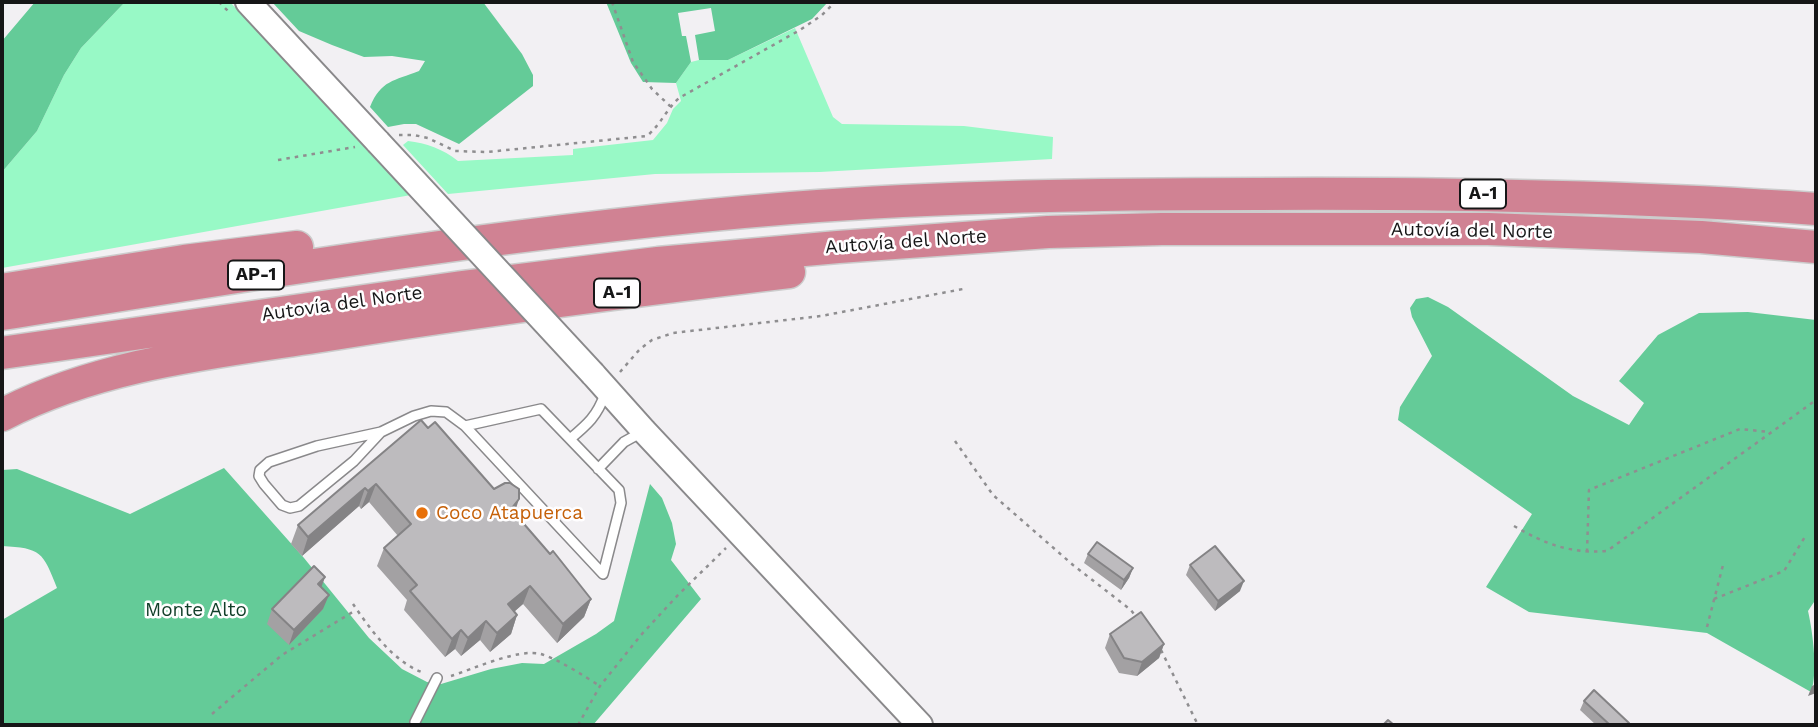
<!DOCTYPE html>
<html>
<head>
<meta charset="utf-8">
<style>
	body { margin:0 }
	#map { position:relative; width:1818px; height:727px; overflow:hidden; background:#f2f0f3; font-family:"Work Sans",sans-serif }
	canvas { display:block }
	.frame { position:absolute; inset:0; border:4px solid #161617; pointer-events:none }
</style>
</head>
<body>
<div id="map">
<canvas width="1818" height="727"></canvas>
<div class="frame"></div>
</div>
<script>
const context = document.querySelector('canvas').getContext('2d');
context.lineJoin = 'round';
function paint(path, color) { context.fillStyle = color; context.fill(path, 'evenodd'); }
function strokePath(path, color, width, dash) { context.strokeStyle = color; context.lineWidth = width; context.lineCap = dash ? 'butt' : 'round'; context.setLineDash(dash || []); context.stroke(path); }
function label(font, color, halo, rows, align = 'center') {
  context.font = font + ' "Work Sans",sans-serif'; context.lineWidth = 5; context.setLineDash([]); context.textBaseline = 'middle'; context.strokeStyle = halo; context.fillStyle = color; for (const [text, x, y, turn = 0] of rows) {
    context.save(); context.translate(x, y); context.rotate((+turn || 0) * Math.PI / 180); context.textAlign = isNaN(turn) ? turn : align; if (halo) context.strokeText(text, 0, 0); context.fillText(text, 0, 0); context.restore();
  }
}
paint(new Path2D(`
	M 125,2 L 230,2 L 381,165 L 411,195 L 2,268 L 2,172 L 37,131 L 64,75 L 81,48 Z
	M 795,28 L 833,117 L 842,124 L 964,126 L 1053,137 L 1052,159 L 820,172 L 655,174 L 448,194 L 403,145 L 408,141 C 426,143 443,149 458,161 L 573,155 L 573,149 L 653,140 L 667,123 L 673,109 L 681,101 L 676,83 L 691,62 L 699,60 L 728,60 Z`), '#98f9c6');
paint(new Path2D(`
	M 35,2 L 125,2 L 81,48 L 64,75 L 37,131 L 2,172 L 2,41 Z
	M 272,2 L 483,2 L 522,54 L 533,75 L 533,86 L 459,144 L 416,124 L 404,124 L 388,127 L 370,107 C 381,80 394,81 419,71 L 425,61 L 392,56 L 364,57 L 332,45 L 299,31 Z
	M 606,2 L 828,2 L 812,19 L 728,60 L 699,60 L 695,35 L 715,31 L 711,8 L 678,13 L 682,36 L 686,36 L 691,62 L 676,83 L 643,82 L 631,63 Z
	M 1428,297 L 1448,307 L 1573,396 L 1629,425 L 1644,403 L 1619,381 L 1658,335 L 1699,313 L 1748,312 L 1816,320 L 1816,599 L 1808,611 C 1813,633 1818,673 1811,692 L 1707,633 L 1529,612 L 1486,587 L 1532,514 L 1398,420 L 1400,407 L 1432,356 L 1412,317 L 1410,308 L 1416,299 Z
	M 224,468 L 304,558 L 369,638 L 402,669 L 427,682 L 441,684 L 491,669 L 522,663 L 544,664 L 596,634 L 614,621 L 650,484 L 662,498 L 672,523 L 676,544 L 671,560 L 701,599 L 593,725 L 2,725 L 2,620 L 57,588 C 43,552 41,548 2,546 L 2,470 L 17,469 L 130,514 Z`), '#64cb98');
const service = new Path2D(`
	M 541,409 L 619,490 L 621,503 L 603,574 L 465,426 Z
	M 381,432 L 354,461 L 299,506 L 290,508 L 282,505 L 264,484 L 259,476 L 260,470 L 269,462 L 317,446 L 381,432 L 414,416 L 431,411 L 446,412 L 465,426
	M 570,439 C 588,424 597,416 605,394
	M 598,469 L 624,442 L 642,432
	M 415,722 L 437,678`);
const secondary = new Path2D(`
	M 248,2 L 378,142
	M 593,374 L 644,431 L 920,725`);
const motorway = new Path2D(`
	M 2,290 L 184,261 L 297,247
	M 2,314 C 264,272 527,229 791,208 C 946,196 1102,194 1258,194 C 1444,193 1630,196 1816,209
	M 2,353 L 462,287 L 658,263 L 838,247 L 1048,232 L 1162,229 L 1488,229 L 1701,237 L 1816,247
	M 2,415 C 98,365 209,353 315,337 C 472,311 630,291 789,272`);
strokePath(service, '#8a898b', 12);
strokePath(secondary, '#8a898b', 28);
strokePath(motorway, '#ccc', 35);
strokePath(new Path2D(`
	M 219,2 L 229,12
	M 612,2 L 633,62 L 652,89 L 670,106
	M 399,135 L 414,135 L 428,138 L 455,151 L 487,152 L 647,136 C 661,124 666,110 679,98 L 800,30 L 822,15 L 835,2
	M 278,160 L 355,147
	M 620,372 L 640,349 L 652,340 L 673,333 L 821,316 L 963,289
	M 955,441 L 993,495 L 1073,565 L 1131,610 L 1136,617
	M 1514,526 C 1545,544 1571,554 1607,551 L 1816,400
	M 1587,552 L 1589,490 L 1740,429 L 1770,432
	M 1714,599 L 1784,571 L 1806,535
	M 353,604 C 371,630 393,662 424,673
	M 1707,627 L 1723,565
	M 1161,650 L 1198,725
	M 451,676 C 473,669 519,648 541,654 C 560,660 584,676 600,686
	M 212,714 L 282,655 L 356,610
	M 578,725 L 600,686 L 641,635 L 678,595 L 726,548`), '#8f8e90', 2.5, [3.5, 5]);
strokePath(service, '#fff', 9);
strokePath(secondary, '#fff', 24);
strokePath(motorway, '#d08293', 32);
const secondaryBridge = new Path2D(`
	M 378,142 L 593,374`);
strokePath(secondaryBridge, '#8a898b', 28, []);
strokePath(secondaryBridge, '#fff', 24);
paint(new Path2D(`
	M 428,428 L 514,513 L 591,599 L 584,617 L 557,643 L 523,604 L 514,612 L 517,615 L 511,634 L 490,652 L 480,640 L 461,656 L 455,649 L 445,657 L 404,610 L 407,600 L 377,566 L 384,548 L 398,536 L 369,502 L 361,509 L 359,506 L 302,556 L 291,544 L 298,525 Z
	M 1088,554 L 1133,568 L 1129,578 L 1121,590 L 1084,563 Z
	M 1190,565 L 1240,591 L 1215,611 L 1186,575 Z
	M 325,577 L 321,587 L 323,609 L 289,645 L 267,624 L 272,609 Z
	M 1110,634 L 1164,644 L 1159,658 L 1137,676 L 1119,673 L 1105,648 Z
	M 1584,701 L 1629,723 L 1628,725 L 1596,725 L 1580,710 Z`), '#a3a1a3');
paint(new Path2D(`
	M 376,484 L 369,502 L 361,509 L 368,491 Z
	M 365,488 L 359,506 L 302,556 L 308,537 Z
	M 519,499 L 513,518 L 511,509 Z
	M 1133,568 L 1129,578 L 1121,590 L 1124,580 Z
	M 325,577 L 320,591 L 318,584 Z
	M 1244,581 L 1240,591 L 1215,611 L 1218,601 Z
	M 530,586 L 523,604 L 501,623 L 508,604 Z
	M 329,595 L 323,609 L 289,645 L 294,630 Z
	M 591,599 L 584,617 L 557,643 L 563,624 Z
	M 517,615 L 511,634 L 490,652 L 497,633 Z
	M 486,621 L 480,640 L 461,656 L 468,638 Z
	M 461,630 L 455,649 L 445,657 L 452,639 Z
	M 1164,644 L 1159,658 L 1137,676 L 1142,662 Z
	M 1816,684 L 1816,693 L 1808,696 L 1812,686 Z`), '#848385');
const building = new Path2D(`
	M 421,420 L 428,428 L 435,422 L 494,489 L 505,483 L 510,483 L 519,489 L 519,499 L 511,509 L 550,554 L 553,551 L 591,599 L 563,624 L 530,586 L 508,604 L 517,615 L 497,633 L 486,621 L 468,638 L 461,630 L 452,639 L 410,591 L 417,585 L 384,548 L 411,524 L 376,484 L 368,491 L 365,488 L 308,537 L 298,525 Z
	M 1097,542 L 1133,568 L 1124,580 L 1088,554 Z
	M 1215,546 L 1244,581 L 1218,601 L 1190,565 Z
	M 314,566 L 325,577 L 318,584 L 329,595 L 294,630 L 272,609 Z
	M 1141,612 L 1164,644 L 1142,662 L 1124,658 L 1110,634 Z
	M 1594,690 L 1629,723 L 1627,725 L 1610,725 L 1584,701 Z
	M 1388,720 L 1394,725 L 1383,725 Z`);
paint(building, '#bdbbbe');
strokePath(building, '#848385', 2);
for (const [x, y, r, color] of [
	[422,513,7,"#e8710a"]
]) { const dot = new Path2D(); dot.arc(x, y, r, 0, 2 * Math.PI); context.fillStyle = color; context.fill(dot); strokePath(dot, '#fffeff', 2.5); }
for (const [x, y, w] of [
	[1483,194,46],
	[256,275,56],
	[617,293,46]
]) { const box = new Path2D(); box.roundRect(x - w / 2, y - 14.5, w, 29, 5); context.fillStyle = '#fffeff'; context.fill(box); strokePath(box, '#161617', 2); }
label('bold 18px', '#161617', null, [
	["A-1",1483,194],
	["AP-1",256,275],
	["A-1",617,293]
]);
label('19px', '#161617', '#fffeff', [
	["Autovía del Norte",1472,231,1],
	["Autovía del Norte",906,242,-4],
	["Autovía del Norte",342,304,-8]
]);
label('19px', '#c56008', '#fffeff', [
	["Coco Atapuerca",436,513]
], 'left');
label('19px', '#113e29', '#fffeff', [
	["Monte Alto",196,610]
]);
</script>
</body>
</html>
